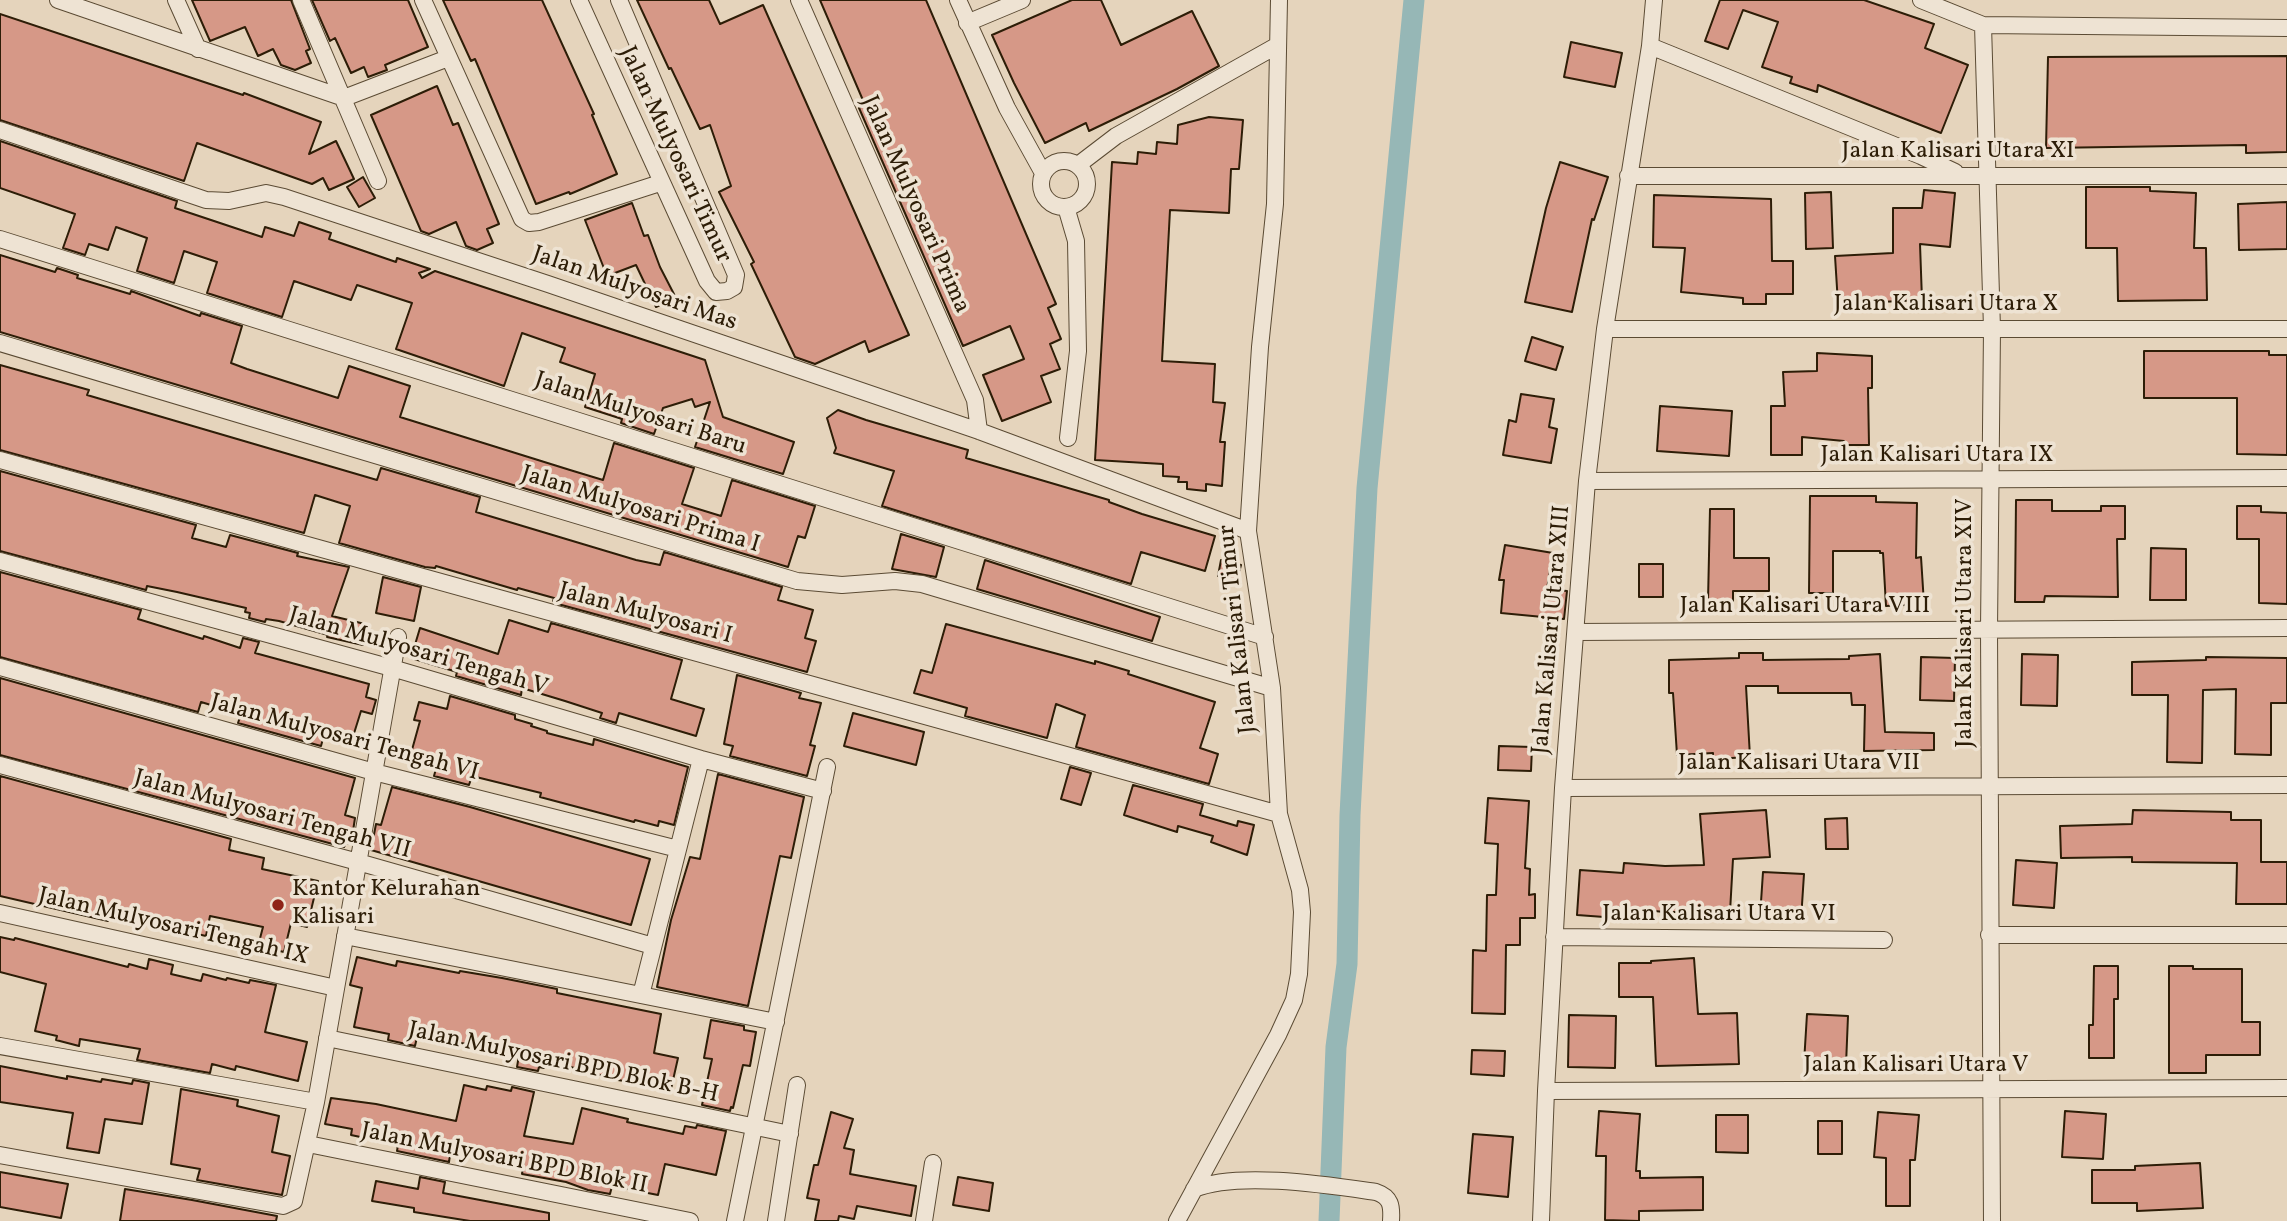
<!DOCTYPE html>
<html>
<head>
<meta charset="utf-8">
<style>
	body { margin:0 }
	canvas { display:block; background:#e5d4bc }
</style>
</head>
<body>
<canvas width="2287" height="1221"></canvas>
<script>
const context = document.querySelector('canvas').getContext('2d');
context.lineJoin = 'round';
function strokePath(path, color, width, dash) { context.strokeStyle = color; context.lineWidth = width; context.lineCap = dash ? 'butt' : 'round'; context.setLineDash(dash || []); context.stroke(path); }
function paint(path, color) { context.fillStyle = color; context.fill(path, 'evenodd'); }
function label(font, color, halo, rows, align = 'center') {
  context.font = font + ' Vollkorn,serif'; context.lineWidth = 7; context.setLineDash([]); context.textBaseline = 'middle'; context.strokeStyle = halo; context.fillStyle = color; for (const [text, x, y, turn = 0] of rows) {
    context.save(); context.translate(x, y); context.rotate((+turn || 0) * Math.PI / 180); context.textAlign = isNaN(turn) ? turn : align; if (halo) context.strokeText(text, 0, 0); context.fillText(text, 0, 0); context.restore();
  }
}
strokePath(new Path2D(`
	M 1329,1221 L 1336,1047 L 1347,964 L 1350,815 L 1367,488 L 1414,0`), '#96b7b6', 21);
const building = new Path2D(`
	M 192,0 L 291,0 L 310,49 L 306,51 L 311,63 L 295,70 L 281,65 L 273,49 L 258,56 L 245,27 L 210,41 Z
	M 312,0 L 408,0 L 428,47 L 385,65 L 387,70 L 368,77 L 364,67 L 351,73 L 335,38 L 330,41 Z
	M 443,0 L 542,0 L 594,114 L 592,115 L 617,174 L 570,194 L 569,192 L 536,204 L 475,59 L 471,61 Z
	M 637,0 L 709,0 L 720,24 L 763,5 L 909,335 L 869,352 L 865,341 L 815,364 L 795,357 L 751,264 L 754,262 L 719,192 L 731,186 L 710,125 L 700,129 L 671,68 L 669,69 Z
	M 820,0 L 926,0 L 1056,304 L 1048,308 L 1061,339 L 1050,344 L 1060,369 L 1041,376 L 1051,402 L 1002,421 L 983,375 L 1024,359 L 1010,326 L 963,346 L 859,108 L 865,105 Z
	M 1072,0 L 1101,0 L 1121,45 L 1192,11 L 1219,66 L 1177,89 L 1089,131 L 1086,123 L 1045,143 L 1014,83 L 992,35 Z
	M 1720,0 L 1864,0 L 1934,24 L 1925,48 L 1968,65 L 1941,133 L 1818,85 L 1817,92 L 1790,83 L 1792,77 L 1762,67 L 1778,22 L 1743,10 L 1728,49 L 1705,41 Z
	M 0,14 L 243,95 L 244,93 L 321,122 L 309,154 L 336,141 L 354,179 L 329,190 L 323,178 L 312,184 L 197,143 L 184,181 L 0,120 Z
	M 1571,42 L 1622,53 L 1615,87 L 1564,77 Z
	M 2287,56 L 2287,152 L 2246,153 L 2246,145 L 2046,148 L 2048,57 Z
	M 437,86 L 453,125 L 458,123 L 499,224 L 487,229 L 493,243 L 477,250 L 466,246 L 456,222 L 429,234 L 421,231 L 371,115 Z
	M 1209,117 L 1243,120 L 1239,169 L 1231,169 L 1229,213 L 1170,210 L 1162,361 L 1215,364 L 1213,402 L 1225,403 L 1220,442 L 1225,442 L 1222,486 L 1206,484 L 1206,491 L 1187,489 L 1187,482 L 1178,482 L 1179,477 L 1163,476 L 1163,464 L 1095,460 L 1112,162 L 1137,164 L 1138,152 L 1156,154 L 1157,142 L 1177,144 L 1178,125 Z
	M 0,141 L 177,201 L 175,208 L 262,237 L 265,227 L 294,236 L 299,222 L 331,233 L 329,239 L 396,262 L 397,258 L 430,269 L 419,273 L 422,278 L 435,271 L 705,360 L 723,417 L 794,442 L 783,474 L 695,447 L 710,402 L 695,407 L 692,399 L 663,408 L 654,434 L 621,423 L 622,419 L 585,407 L 595,374 L 560,362 L 565,348 L 522,333 L 504,386 L 396,349 L 412,303 L 357,285 L 351,300 L 294,281 L 282,317 L 207,293 L 217,262 L 184,251 L 174,283 L 137,271 L 147,238 L 116,227 L 108,250 L 89,244 L 85,255 L 63,248 L 75,214 L 0,188 Z
	M 1560,162 L 1608,177 L 1594,220 L 1592,219 L 1572,312 L 1525,302 L 1546,208 Z
	M 363,177 L 375,198 L 359,207 L 347,187 Z
	M 2086,187 L 2150,187 L 2150,191 L 2196,193 L 2194,248 L 2206,248 L 2207,300 L 2118,301 L 2117,248 L 2086,248 Z
	M 1924,190 L 1955,193 L 1950,247 L 1920,244 L 1922,300 L 1838,304 L 1835,256 L 1893,253 L 1893,208 L 1922,208 Z
	M 1831,192 L 1833,248 L 1806,249 L 1805,193 Z
	M 1654,195 L 1771,199 L 1772,261 L 1793,261 L 1793,294 L 1766,294 L 1766,304 L 1743,304 L 1743,298 L 1681,292 L 1685,248 L 1653,247 Z
	M 2287,202 L 2287,249 L 2239,250 L 2238,204 Z
	M 632,203 L 644,236 L 648,235 L 660,267 L 676,298 L 656,307 L 636,265 L 607,276 L 585,220 Z
	M 0,255 L 55,272 L 57,268 L 78,275 L 77,278 L 130,294 L 131,291 L 200,316 L 201,313 L 242,326 L 231,363 L 247,369 L 338,398 L 349,366 L 410,386 L 400,417 L 570,470 L 603,480 L 614,443 L 694,468 L 682,504 L 721,516 L 732,480 L 815,506 L 805,538 L 798,536 L 788,567 L 0,332 Z
	M 1532,337 L 1563,347 L 1556,370 L 1525,361 Z
	M 2144,351 L 2269,351 L 2269,355 L 2287,355 L 2287,455 L 2237,454 L 2237,398 L 2144,398 Z
	M 1817,353 L 1872,356 L 1872,388 L 1868,388 L 1869,445 L 1844,445 L 1844,441 L 1802,437 L 1802,455 L 1771,455 L 1771,406 L 1785,406 L 1783,372 L 1817,371 Z
	M 0,365 L 89,390 L 87,395 L 377,480 L 381,468 L 480,497 L 476,512 L 636,560 L 660,565 L 664,552 L 782,587 L 778,600 L 813,610 L 805,638 L 816,641 L 807,672 L 558,604 L 553,601 L 554,598 L 518,588 L 517,590 L 436,566 L 435,568 L 425,567 L 339,543 L 350,506 L 315,495 L 304,533 L 0,450 Z
	M 1521,394 L 1554,399 L 1549,427 L 1557,429 L 1551,463 L 1503,455 L 1509,420 L 1516,422 Z
	M 1660,406 L 1732,411 L 1729,456 L 1657,451 Z
	M 838,410 L 866,420 L 968,450 L 966,458 L 1109,500 L 1109,502 L 1142,514 L 1215,536 L 1205,571 L 1141,552 L 1131,584 L 882,506 L 894,471 L 834,453 L 836,448 L 827,418 Z
	M 0,471 L 196,525 L 192,538 L 226,547 L 230,535 L 298,553 L 297,556 L 349,567 L 332,616 L 369,625 L 363,645 L 327,637 L 328,635 L 279,621 L 266,619 L 265,622 L 249,618 L 250,613 L 245,612 L 246,608 L 177,592 L 147,586 L 146,590 L 0,551 Z
	M 1810,496 L 1876,496 L 1876,502 L 1917,503 L 1916,558 L 1921,557 L 1924,604 L 1886,606 L 1883,553 L 1880,553 L 1880,551 L 1833,551 L 1833,593 L 1809,593 Z
	M 2016,500 L 2052,500 L 2052,511 L 2101,511 L 2101,506 L 2125,506 L 2125,539 L 2117,539 L 2118,597 L 2045,596 L 2044,602 L 2015,602 Z
	M 2237,506 L 2261,506 L 2261,512 L 2287,513 L 2287,604 L 2259,603 L 2259,539 L 2237,539 Z
	M 1710,509 L 1734,509 L 1734,558 L 1769,558 L 1769,591 L 1733,591 L 1733,601 L 1708,601 Z
	M 901,534 L 944,547 L 936,577 L 892,569 Z
	M 1505,545 L 1553,553 L 1547,589 L 1567,591 L 1564,619 L 1501,613 L 1504,580 L 1499,580 Z
	M 2151,548 L 2186,549 L 2186,600 L 2150,600 Z
	M 985,560 L 1160,617 L 1152,641 L 977,589 Z
	M 1221,560 L 1241,565 L 1237,580 L 1218,576 Z
	M 1639,564 L 1663,564 L 1663,597 L 1639,597 Z
	M 0,572 L 141,610 L 138,619 L 203,639 L 204,636 L 240,648 L 243,638 L 259,642 L 255,653 L 369,684 L 366,697 L 376,700 L 372,714 L 361,711 L 351,743 L 324,735 L 321,746 L 238,723 L 241,714 L 201,702 L 198,712 L 0,657 Z
	M 383,577 L 421,587 L 414,621 L 376,613 Z
	M 509,620 L 548,632 L 551,623 L 682,660 L 671,699 L 704,709 L 696,736 L 619,713 L 616,723 L 600,718 L 602,713 L 565,701 L 522,688 L 521,695 L 456,676 L 457,672 L 411,658 L 420,628 L 498,654 Z
	M 946,624 L 1095,664 L 1095,661 L 1129,671 L 1128,674 L 1215,702 L 1200,748 L 1218,754 L 1209,784 L 1076,747 L 1085,715 L 1056,704 L 1047,738 L 965,716 L 967,708 L 914,693 L 921,670 L 932,673 Z
	M 1739,653 L 1763,653 L 1763,660 L 1849,659 L 1849,656 L 1880,654 L 1885,732 L 1934,733 L 1934,750 L 1864,751 L 1865,705 L 1852,705 L 1851,693 L 1778,693 L 1778,686 L 1746,686 L 1750,757 L 1713,759 L 1713,753 L 1677,755 L 1673,693 L 1669,693 L 1669,660 L 1739,658 Z
	M 2022,654 L 2058,655 L 2057,706 L 2021,705 Z
	M 1921,657 L 1955,658 L 1954,701 L 1920,700 Z
	M 2206,657 L 2287,658 L 2287,703 L 2271,703 L 2271,755 L 2235,754 L 2236,689 L 2203,690 L 2202,763 L 2167,762 L 2168,695 L 2132,695 L 2132,662 L 2206,660 Z
	M 737,675 L 801,693 L 799,698 L 821,703 L 810,745 L 815,746 L 807,776 L 730,756 L 733,746 L 724,744 Z
	M 0,678 L 355,778 L 345,815 L 355,818 L 351,844 L 346,843 L 344,847 L 0,755 Z
	M 450,696 L 515,715 L 515,719 L 532,724 L 531,726 L 547,731 L 547,733 L 593,745 L 594,739 L 688,767 L 674,825 L 659,821 L 658,826 L 635,820 L 634,822 L 540,797 L 541,793 L 472,776 L 469,785 L 434,776 L 437,765 L 410,757 L 420,721 L 414,720 L 419,702 L 447,709 Z
	M 853,713 L 924,732 L 916,765 L 844,746 Z
	M 1499,746 L 1532,747 L 1531,771 L 1498,770 Z
	M 1070,767 L 1091,773 L 1081,805 L 1061,799 Z
	M 718,774 L 804,797 L 791,858 L 780,856 L 748,1006 L 657,987 L 671,920 L 690,857 L 700,859 Z
	M 0,776 L 231,839 L 229,850 L 264,858 L 262,869 L 318,881 L 307,927 L 291,923 L 284,952 L 258,946 L 263,927 L 210,916 L 206,936 L 110,914 L 108,921 L 0,896 Z
	M 1133,785 L 1203,804 L 1200,815 L 1237,826 L 1238,821 L 1254,825 L 1247,855 L 1211,842 L 1213,836 L 1178,826 L 1177,832 L 1124,815 Z
	M 392,787 L 470,807 L 650,859 L 631,925 L 371,850 L 376,824 L 381,825 Z
	M 1488,798 L 1529,801 L 1525,868 L 1530,869 L 1529,895 L 1535,894 L 1535,918 L 1520,918 L 1520,945 L 1506,945 L 1505,1014 L 1472,1013 L 1473,950 L 1486,951 L 1487,895 L 1496,895 L 1498,844 L 1485,843 Z
	M 1766,810 L 1770,857 L 1733,859 L 1730,912 L 1688,909 L 1688,912 L 1664,912 L 1618,907 L 1618,918 L 1577,915 L 1580,870 L 1623,873 L 1624,863 L 1665,866 L 1704,865 L 1700,814 Z
	M 2133,810 L 2231,812 L 2231,820 L 2261,820 L 2261,862 L 2287,862 L 2287,904 L 2236,904 L 2237,863 L 2132,862 L 2132,857 L 2061,858 L 2060,826 L 2132,824 Z
	M 1847,818 L 1848,849 L 1826,849 L 1825,819 Z
	M 2016,860 L 2057,863 L 2054,908 L 2013,905 Z
	M 1763,872 L 1804,874 L 1801,920 L 1760,917 Z
	M 0,937 L 14,940 L 15,938 L 128,967 L 129,964 L 147,969 L 149,959 L 173,965 L 171,974 L 201,981 L 203,974 L 226,980 L 227,978 L 249,983 L 250,980 L 276,985 L 265,1032 L 307,1042 L 298,1081 L 236,1066 L 235,1070 L 212,1064 L 210,1073 L 137,1060 L 140,1049 L 80,1039 L 79,1046 L 56,1040 L 57,1036 L 35,1031 L 46,984 L 0,972 Z
	M 357,957 L 396,966 L 397,961 L 459,973 L 460,971 L 502,978 L 557,989 L 557,993 L 661,1014 L 654,1053 L 678,1058 L 671,1089 L 618,1080 L 567,1066 L 567,1068 L 545,1064 L 544,1068 L 539,1067 L 538,1071 L 517,1067 L 519,1055 L 467,1044 L 454,1042 L 453,1045 L 417,1037 L 415,1046 L 388,1040 L 389,1034 L 354,1027 L 362,988 L 350,985 Z
	M 1694,958 L 1698,1014 L 1737,1013 L 1739,1064 L 1656,1066 L 1653,997 L 1619,997 L 1619,963 L 1651,963 L 1651,961 Z
	M 2094,966 L 2118,966 L 2118,999 L 2114,999 L 2114,1058 L 2089,1058 L 2089,1025 L 2093,1025 Z
	M 2169,966 L 2193,966 L 2193,969 L 2242,969 L 2242,1022 L 2260,1022 L 2260,1055 L 2206,1055 L 2206,1073 L 2169,1073 Z
	M 1807,1014 L 1848,1016 L 1846,1065 L 1804,1063 Z
	M 1569,1015 L 1616,1016 L 1615,1068 L 1568,1067 Z
	M 711,1020 L 744,1026 L 744,1030 L 756,1032 L 750,1066 L 743,1065 L 733,1108 L 731,1107 L 730,1111 L 702,1105 L 712,1059 L 704,1058 Z
	M 1472,1050 L 1505,1051 L 1504,1076 L 1471,1074 Z
	M 0,1066 L 67,1079 L 67,1076 L 101,1082 L 102,1079 L 132,1084 L 133,1080 L 149,1083 L 142,1124 L 105,1119 L 99,1153 L 67,1148 L 73,1113 L 0,1102 Z
	M 464,1085 L 486,1090 L 487,1086 L 511,1091 L 512,1087 L 534,1092 L 524,1136 L 573,1144 L 582,1108 L 628,1119 L 627,1122 L 683,1134 L 685,1126 L 696,1128 L 697,1125 L 726,1131 L 716,1175 L 665,1164 L 658,1195 L 612,1186 L 610,1194 L 588,1190 L 566,1182 L 522,1174 L 524,1161 L 451,1148 L 449,1162 L 397,1151 L 398,1145 L 351,1135 L 352,1129 L 325,1124 L 331,1098 L 376,1104 L 456,1121 Z
	M 181,1089 L 238,1100 L 237,1106 L 279,1116 L 272,1152 L 290,1156 L 282,1195 L 197,1180 L 200,1169 L 171,1164 Z
	M 1599,1111 L 1640,1114 L 1636,1171 L 1640,1171 L 1640,1178 L 1703,1177 L 1703,1210 L 1639,1211 L 1639,1221 L 1605,1220 L 1606,1156 L 1596,1156 Z
	M 2065,1111 L 2106,1114 L 2103,1159 L 2062,1157 Z
	M 831,1112 L 853,1119 L 844,1148 L 854,1150 L 850,1174 L 916,1186 L 911,1216 L 857,1206 L 854,1219 L 839,1216 L 838,1221 L 815,1221 L 819,1200 L 807,1198 L 814,1165 L 818,1165 Z
	M 1878,1112 L 1919,1115 L 1915,1160 L 1910,1160 L 1910,1206 L 1886,1206 L 1886,1158 L 1874,1157 Z
	M 1716,1115 L 1748,1115 L 1748,1153 L 1716,1152 Z
	M 1818,1121 L 1842,1121 L 1842,1154 L 1818,1154 Z
	M 1473,1134 L 1513,1137 L 1508,1197 L 1468,1193 Z
	M 2200,1163 L 2203,1208 L 2137,1211 L 2137,1203 L 2092,1203 L 2092,1170 L 2135,1170 L 2135,1166 Z
	M 0,1172 L 68,1184 L 61,1218 L 0,1207 Z
	M 420,1177 L 445,1182 L 443,1193 L 549,1213 L 549,1221 L 470,1221 L 414,1212 L 414,1208 L 372,1201 L 376,1181 L 418,1189 Z
	M 958,1177 L 993,1183 L 989,1211 L 953,1205 Z
	M 125,1189 L 192,1200 L 277,1216 L 276,1221 L 120,1221 Z`);
paint(building, '#d69887');
strokePath(building, '#2d1d07', 2);
const street = new Path2D(`
	M 58,0 L 344,98 L 448,58
	M 176,0 L 198,49
	M 301,0 L 378,181
	M 423,0 L 522,219 L 529,223 L 539,222 L 660,183
	M 579,0 L 707,281 L 716,292 L 727,291 L 734,287 L 736,275 L 619,0
	M 799,0 L 975,400 L 979,431
	M 958,0 L 1007,108 L 1043,173
	M 1921,0 L 1983,25 L 2287,28
	M 967,23 L 1022,0
	M 1983,25 L 1992,329 L 1989,630 L 1992,1221
	M 1650,46 L 1921,156 L 1955,172
	M 0,130 L 206,200 L 229,201 L 266,193 L 284,197 L 548,284 L 979,431 L 1248,531
	M1041 184a23 23 0 1 1 46 0a23 23 0 1 1-46 0Z
	M 1078,165 L 1116,136 L 1278,45
	M 1628,176 L 2287,176
	M 1066,207 L 1076,241 L 1078,351 L 1068,438
	M 0,239 L 1265,637
	M 1605,329 L 2287,329
	M 0,343 L 797,581 L 842,585 L 895,581 L 922,584 L 1272,688
	M 0,460 L 1279,814
	M 1587,481 L 2287,478
	M 0,561 L 392,668 L 701,759 L 823,791
	M 1576,632 L 2287,628
	M 0,667 L 374,772 L 678,849
	M 0,765 L 358,862 L 653,946
	M 1563,788 L 2287,785
	M 0,913 L 336,988
	M 1989,935 L 2287,935
	M 345,936 L 776,1022
	M 1554,937 L 1884,940
	M 641,995 L 701,759
	M 327,1038 L 790,1134
	M 0,1046 L 316,1102
	M 1546,1091 L 2287,1088
	M 308,1144 L 690,1221
	M 0,1155 L 283,1206 L 294,1201 L 316,1102 L 398,637
	M 1194,1189 C 1238,1171 1327,1185 1376,1192 C 1391,1197 1392,1206 1391,1221
	M 735,1221 L 827,767
	M 776,1221 L 797,1085
	M 924,1221 L 933,1163
	M 1177,1221 L 1278,1035 L 1294,1000 L 1299,974 L 1302,912 L 1300,890 L 1279,814 L 1272,688 L 1248,531 L 1260,347 L 1275,204 L 1279,0
	M 1541,1221 L 1546,1091 L 1563,788 L 1587,481 L 1605,329 L 1650,46 L 1654,0`);
strokePath(street, '#5b4b34', 18);
strokePath(street, '#eee3d3', 16);
for (const [x, y, r, color] of [
	[278,905,7,"#8f2418"]
]) { const dot = new Path2D(); dot.arc(x, y, r, 0, 2 * Math.PI); context.fillStyle = color; context.fill(dot); strokePath(dot, '#eee3d3', 2.5); }
label('24px', '#2d1d07', '#eee3d3', [
	["Jalan Kalisari Utara XI",1958,153],
	["Jalan Mulyosari Timur",674,155,65],
	["Jalan Mulyosari Prima",914,205,66],
	["Jalan Mulyosari Mas",634,290,19],
	["Jalan Kalisari Utara X",1946,306],
	["Jalan Mulyosari Baru",640,415,18],
	["Jalan Kalisari Utara IX",1937,457],
	["Jalan Mulyosari Prima I",640,511,17],
	["Jalan Kalisari Utara VIII",1805,608],
	["Jalan Mulyosari I",645,615,15],
	["Jalan Kalisari Utara XIV",1967,623,-90],
	["Jalan Kalisari Timur",1239,629,-96],
	["Jalan Kalisari Utara XIII",1553,630,-85],
	["Jalan Mulyosari Tengah V",418,653,16],
	["Jalan Mulyosari Tengah VI",344,739,15],
	["Jalan Kalisari Utara VII",1799,765],
	["Jalan Mulyosari Tengah VII",272,816,15],
	["Jalan Kalisari Utara VI",1719,916],
	["Jalan Mulyosari Tengah IX",173,928,13],
	["Jalan Mulyosari BPD Blok B-H",563,1064,12],
	["Jalan Kalisari Utara V",1916,1067],
	["Jalan Mulyosari BPD Blok II",504,1160,11]
]);
label('24px', '#2d1d07', '#eee3d3', [
	["Kantor Kelurahan",292,891],
	["Kalisari",292,919]
], 'left');
</script>
</body>
</html>
